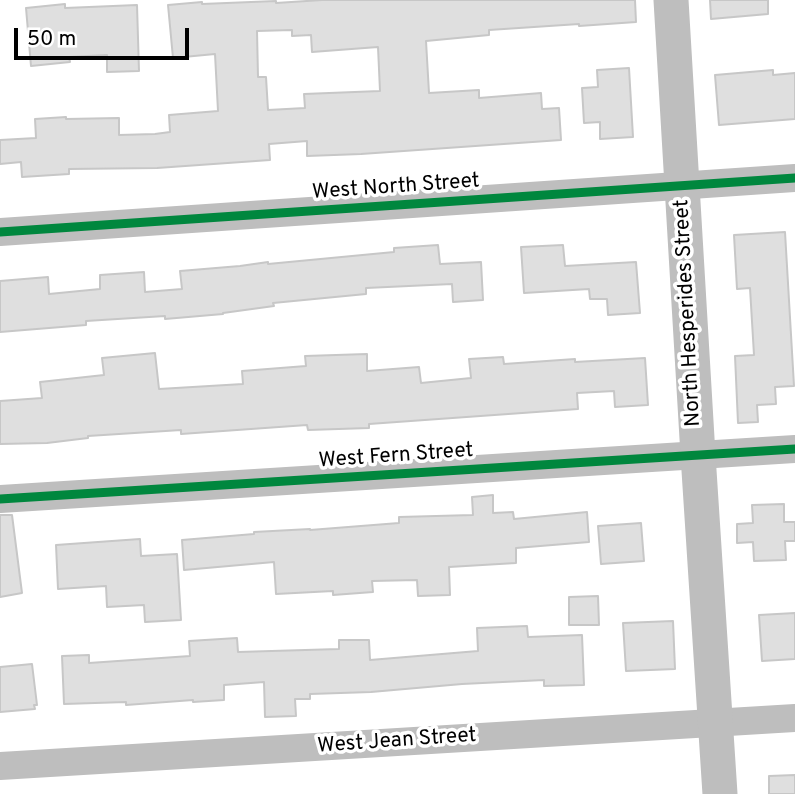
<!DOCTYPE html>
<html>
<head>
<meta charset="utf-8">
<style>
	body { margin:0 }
	#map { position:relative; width:795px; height:794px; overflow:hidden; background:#fff; font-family:Overpass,sans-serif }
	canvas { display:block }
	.scale { position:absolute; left:14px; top:28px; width:175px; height:32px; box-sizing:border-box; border:4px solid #000; border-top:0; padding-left:9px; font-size:21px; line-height:24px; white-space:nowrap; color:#000; -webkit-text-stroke:5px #fff; paint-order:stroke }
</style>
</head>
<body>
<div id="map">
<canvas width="795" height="794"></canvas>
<div class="scale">50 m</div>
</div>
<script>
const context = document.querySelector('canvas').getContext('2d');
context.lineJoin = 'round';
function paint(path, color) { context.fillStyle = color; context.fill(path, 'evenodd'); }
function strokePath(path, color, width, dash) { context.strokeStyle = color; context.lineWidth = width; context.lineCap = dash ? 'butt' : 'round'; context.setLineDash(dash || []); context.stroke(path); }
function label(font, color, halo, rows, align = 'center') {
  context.font = font + ' Overpass,sans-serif'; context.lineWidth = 7; context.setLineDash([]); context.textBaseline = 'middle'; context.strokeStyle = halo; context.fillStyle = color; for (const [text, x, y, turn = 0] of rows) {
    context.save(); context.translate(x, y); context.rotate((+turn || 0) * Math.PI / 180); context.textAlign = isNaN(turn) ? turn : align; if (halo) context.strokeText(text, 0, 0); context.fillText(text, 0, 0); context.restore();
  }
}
const building = new Path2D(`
	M 322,0 L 635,0 L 636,22 L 579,26 L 579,24 L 489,30 L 489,35 L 426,41 L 429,93 L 479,90 L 479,98 L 541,93 L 542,109 L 559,108 L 561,140 L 361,154 L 307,156 L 307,141 L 269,144 L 270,160 L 157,168 L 69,169 L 69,174 L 22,177 L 21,162 L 0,164 L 0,140 L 36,138 L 35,119 L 66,117 L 66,119 L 119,118 L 119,135 L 155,134 L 170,132 L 169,115 L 218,111 L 215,54 L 173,58 L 168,5 L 202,2 L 202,4 L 276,1 L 276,3 ZM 292,30 L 292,36 L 311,35 L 312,52 L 378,47 L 380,91 L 304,94 L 305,108 L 268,110 L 266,77 L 258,77 L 257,31 Z
	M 710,0 L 768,0 L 768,14 L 711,19 Z
	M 65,4 L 65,8 L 137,5 L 139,71 L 107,72 L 107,55 L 69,57 L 70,62 L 31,66 L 26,8 Z
	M 629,68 L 633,137 L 600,139 L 600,122 L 584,123 L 582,88 L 598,87 L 597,70 Z
	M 773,70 L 773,75 L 795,73 L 795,119 L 719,125 L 715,75 Z
	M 785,232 L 794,386 L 775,387 L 776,404 L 757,405 L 758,422 L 738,423 L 735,356 L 754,355 L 750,288 L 737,289 L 734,235 Z
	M 438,245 L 440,264 L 481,262 L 483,300 L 453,302 L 452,284 L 366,288 L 366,294 L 273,303 L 274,306 L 223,313 L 223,314 L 165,319 L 165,316 L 86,321 L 86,325 L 0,332 L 0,281 L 48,277 L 49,294 L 100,289 L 100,275 L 144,272 L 145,292 L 182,289 L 180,271 L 240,266 L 268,262 L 268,264 L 394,252 L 394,248 Z
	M 563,245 L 565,266 L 636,262 L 640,313 L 608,315 L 607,299 L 590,299 L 589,289 L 524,293 L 521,247 Z
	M 155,353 L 159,389 L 243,384 L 242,371 L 306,366 L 305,356 L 367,354 L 367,371 L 419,367 L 421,383 L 471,378 L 469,359 L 503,357 L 504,364 L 575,359 L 575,362 L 645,358 L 648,405 L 615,407 L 614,391 L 577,393 L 578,409 L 369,424 L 369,428 L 308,430 L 307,425 L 181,434 L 181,430 L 88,436 L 88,438 L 47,443 L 0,444 L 0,401 L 42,398 L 40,382 L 104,375 L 102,358 Z
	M 493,495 L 493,513 L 513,512 L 514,519 L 587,512 L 589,542 L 516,548 L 516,563 L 449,567 L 450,595 L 418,596 L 417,580 L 372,581 L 373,592 L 333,595 L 333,591 L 276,594 L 274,562 L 184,570 L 182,540 L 254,534 L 254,532 L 310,529 L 310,530 L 399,523 L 399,517 L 473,515 L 472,497 Z
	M 784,504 L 784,522 L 795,522 L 795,541 L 785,541 L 786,560 L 754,561 L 753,542 L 737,543 L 737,524 L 753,523 L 752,505 Z
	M 0,515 L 12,515 L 22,593 L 0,597 Z
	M 641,523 L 644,561 L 601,564 L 598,526 Z
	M 140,539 L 141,556 L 177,554 L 181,620 L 145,622 L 144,605 L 107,607 L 106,586 L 58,589 L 56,545 Z
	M 598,596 L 599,625 L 569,625 L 569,597 Z
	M 795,613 L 795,659 L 762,661 L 759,615 Z
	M 673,621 L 675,669 L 626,671 L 623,623 Z
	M 527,626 L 528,637 L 582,635 L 584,685 L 544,686 L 544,680 L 462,684 L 371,692 L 310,694 L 310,699 L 295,699 L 296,716 L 265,717 L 264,682 L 224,685 L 224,700 L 193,702 L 193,700 L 126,705 L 126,702 L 64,704 L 62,656 L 89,655 L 89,663 L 190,656 L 189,641 L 237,638 L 238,652 L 339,649 L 339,640 L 369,640 L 370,660 L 478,651 L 477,628 Z
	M 32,664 L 37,705 L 34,705 L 35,709 L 0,712 L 0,667 Z
	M 795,775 L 795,794 L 769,794 L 769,776 Z`);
paint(building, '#dfdfdf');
strokePath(building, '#c7c7c7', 2);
strokePath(new Path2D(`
	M 0,232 L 795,178
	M 0,499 L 795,449
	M 0,766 L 795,718`), '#bebebe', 28);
strokePath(new Path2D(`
	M 671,0 L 698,455 L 720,794`), '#bebebe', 35);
strokePath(new Path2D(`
	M 0,232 L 795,178
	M 0,499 L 795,449`), '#00873e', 9);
label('21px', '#000', '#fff', [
	["West North Street",396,188,-4],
	["North Hesperides Street",689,313,-93],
	["West Fern Street",396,457,-4],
	["West Jean Street",397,742,-4]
]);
</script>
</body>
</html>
